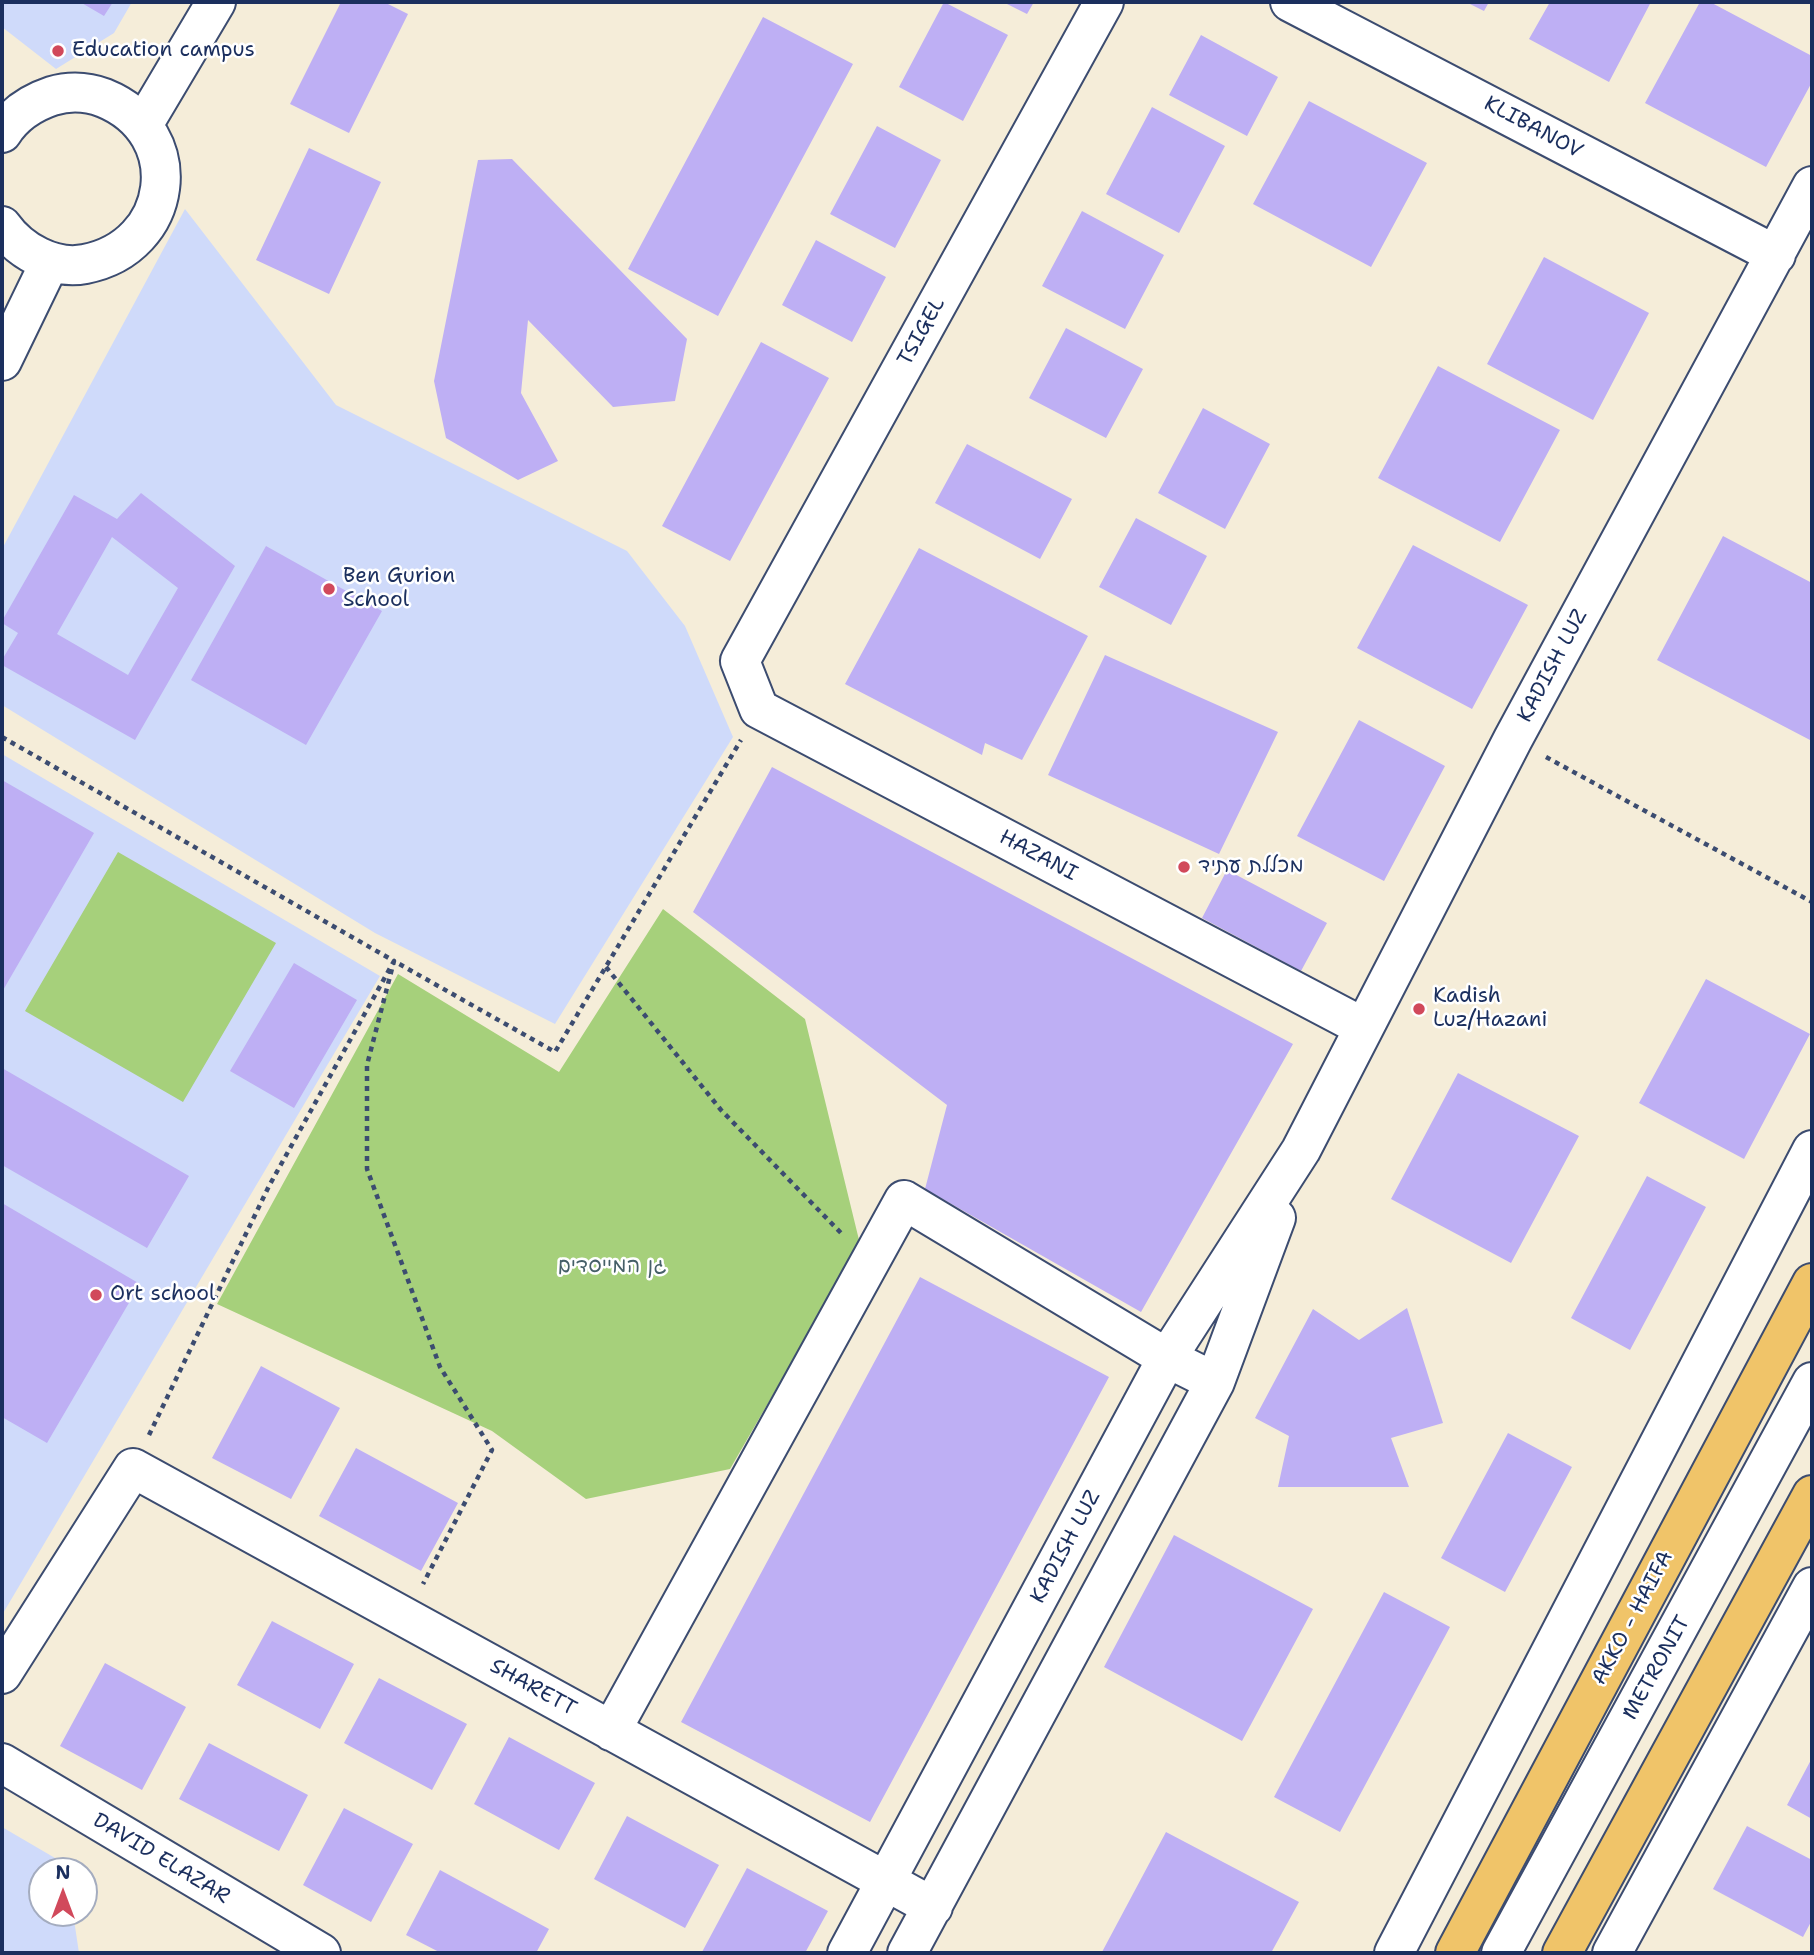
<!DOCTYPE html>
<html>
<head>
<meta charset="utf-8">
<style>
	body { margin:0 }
	#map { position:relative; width:1814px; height:1955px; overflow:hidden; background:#f5edd9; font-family:"Shantell Sans",sans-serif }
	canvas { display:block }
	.frame { position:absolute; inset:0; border:4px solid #1b2f5e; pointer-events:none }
	.north { position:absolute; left:28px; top:1857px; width:70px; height:70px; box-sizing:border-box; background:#fff; border:2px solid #a4acbf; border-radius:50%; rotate:0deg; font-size:19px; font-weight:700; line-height:28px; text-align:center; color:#1b2f5e }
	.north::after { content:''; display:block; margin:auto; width:24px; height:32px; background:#d1495b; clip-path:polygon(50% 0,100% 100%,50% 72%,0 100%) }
</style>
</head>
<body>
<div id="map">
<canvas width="1814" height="1955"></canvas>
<div class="frame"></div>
<div class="north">N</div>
</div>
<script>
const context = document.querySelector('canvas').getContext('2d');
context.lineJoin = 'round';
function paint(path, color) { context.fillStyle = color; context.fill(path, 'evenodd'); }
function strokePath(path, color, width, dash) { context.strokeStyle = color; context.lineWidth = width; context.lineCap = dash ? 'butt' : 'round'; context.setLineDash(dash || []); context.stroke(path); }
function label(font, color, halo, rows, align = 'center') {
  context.font = font + ' "Shantell Sans","Playpen Sans Hebrew",sans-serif'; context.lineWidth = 5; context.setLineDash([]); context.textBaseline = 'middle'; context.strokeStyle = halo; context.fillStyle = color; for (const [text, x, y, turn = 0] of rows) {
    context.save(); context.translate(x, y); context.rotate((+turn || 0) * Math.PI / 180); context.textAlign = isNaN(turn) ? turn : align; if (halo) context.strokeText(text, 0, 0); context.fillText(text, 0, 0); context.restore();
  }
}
paint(new Path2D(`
	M 2,2 L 132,2 L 114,33 L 56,69 L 2,27 Z
	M 185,209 L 336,405 L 627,551 L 685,626 L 733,737 L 555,1024 L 375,933 L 2,705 L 2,549 Z
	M 2,754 L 380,976 L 2,1615 Z
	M 2,1827 L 67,1865 L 68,1871 L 42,1871 L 42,1913 L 73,1913 L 79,1953 L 2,1953 Z`), '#cfdafa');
paint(new Path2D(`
	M 118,852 L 276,943 L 183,1102 L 25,1011 Z
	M 663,909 L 805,1019 L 860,1244 L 730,1469 L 586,1499 L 492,1431 L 217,1304 L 398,974 L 559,1072 Z`), '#a6d07b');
paint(new Path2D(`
	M 80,2 L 113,2 L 104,16 Z
	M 341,2 L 384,2 L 408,14 L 349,133 L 290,104 Z
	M 944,2 L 1008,35 L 963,121 L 899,87 Z
	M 1003,2 L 1034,2 L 1027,14 Z
	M 1466,2 L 1489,2 L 1484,11 Z
	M 1550,2 L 1651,2 L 1609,82 L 1529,39 Z
	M 1700,2 L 1710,2 L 1812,56 L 1812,82 L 1766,167 L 1645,103 Z
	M 763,17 L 853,64 L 718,316 L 628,269 Z
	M 1201,35 L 1278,77 L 1247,136 L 1169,95 Z
	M 1309,101 L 1427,163 L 1371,267 L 1253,204 Z
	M 1152,107 L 1225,146 L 1179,233 L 1106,194 Z
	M 877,126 L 941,160 L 895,248 L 830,214 Z
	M 309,148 L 381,182 L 329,294 L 256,260 Z
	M 512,159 L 687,339 L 675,401 L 613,407 L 528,320 L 521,393 L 558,461 L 518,480 L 446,438 L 434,381 L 478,160 Z
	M 1082,211 L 1164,255 L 1125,329 L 1042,286 Z
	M 816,240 L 886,277 L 852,342 L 782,305 Z
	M 1544,257 L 1649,313 L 1593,420 L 1487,364 Z
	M 1066,328 L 1143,369 L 1106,438 L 1029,398 Z
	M 761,342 L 829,378 L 730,561 L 662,526 Z
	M 1438,366 L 1560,430 L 1500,542 L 1378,478 Z
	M 1203,408 L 1270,444 L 1225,529 L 1158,493 Z
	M 967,444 L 1072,499 L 1040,559 L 935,503 Z
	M 141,493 L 235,566 L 135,740 L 2,665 L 2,660 L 18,633 L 2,623 L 2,621 L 74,495 L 117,519 ZM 112,537 L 178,588 L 128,675 L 57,634 Z
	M 1136,518 L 1207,556 L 1171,625 L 1099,587 Z
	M 1723,536 L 1812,583 L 1810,740 L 1657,660 Z
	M 1413,545 L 1528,605 L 1472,709 L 1357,648 Z
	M 266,546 L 382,611 L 306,745 L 191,680 Z
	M 919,548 L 1088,636 L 1022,760 L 985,743 L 982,755 L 845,684 Z
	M 1105,655 L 1278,732 L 1219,854 L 1048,775 Z
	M 1359,720 L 1445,766 L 1384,881 L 1297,836 Z
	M 772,767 L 1293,1044 L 1141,1312 L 925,1189 L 947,1105 L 693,912 Z
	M 2,780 L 94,833 L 2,992 Z
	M 1227,870 L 1327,923 L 1301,971 L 1202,918 Z
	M 294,963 L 357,1000 L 294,1108 L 230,1071 Z
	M 1706,979 L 1810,1034 L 1744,1159 L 1639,1103 Z
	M 2,1068 L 189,1176 L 147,1248 L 2,1165 Z
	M 1458,1073 L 1579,1136 L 1511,1263 L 1391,1199 Z
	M 1647,1176 L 1706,1207 L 1630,1350 L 1571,1318 Z
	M 2,1203 L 140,1284 L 47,1443 L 2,1417 Z
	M 920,1277 L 1109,1377 L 870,1822 L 681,1722 Z
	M 1407,1308 L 1443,1423 L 1391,1438 L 1409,1487 L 1278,1487 L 1289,1436 L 1255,1418 L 1313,1309 L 1359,1340 Z
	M 261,1366 L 340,1408 L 291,1499 L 212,1458 Z
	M 1508,1433 L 1572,1467 L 1505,1592 L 1441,1558 Z
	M 356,1448 L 458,1503 L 421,1571 L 319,1516 Z
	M 1174,1535 L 1313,1609 L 1242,1741 L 1104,1667 Z
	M 1384,1592 L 1450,1627 L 1340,1832 L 1274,1797 Z
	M 272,1621 L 354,1664 L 320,1729 L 237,1685 Z
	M 105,1663 L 186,1707 L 142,1790 L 60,1746 Z
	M 379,1678 L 467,1724 L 432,1790 L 344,1743 Z
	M 509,1737 L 595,1783 L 559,1850 L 474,1804 Z
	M 209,1743 L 308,1795 L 279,1851 L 179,1799 Z
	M 1812,1758 L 1812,1819 L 1787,1805 Z
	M 344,1808 L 413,1844 L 371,1922 L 303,1885 Z
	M 627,1816 L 719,1865 L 685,1928 L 594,1879 Z
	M 1747,1826 L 1812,1860 L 1812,1920 L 1803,1937 L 1713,1889 Z
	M 1166,1832 L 1299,1902 L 1271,1953 L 1102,1952 Z
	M 747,1868 L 828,1911 L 805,1953 L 702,1952 Z
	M 440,1870 L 549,1929 L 536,1953 L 441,1953 L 406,1935 Z`), '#beaff4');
const minor = new Path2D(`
	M 1104,2 L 740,661 L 759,709 L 1363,1027
	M 1290,2 L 1776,255
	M 143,125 L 216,2
	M 2,133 C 14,114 31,103 52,96 C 69,91 88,92 104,98 C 190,133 174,247 85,264 C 53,270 20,251 2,226
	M 2,361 L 50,262
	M 2,1674 L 133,1468 L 933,1907
	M 611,1731 L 904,1200 L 1167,1358 L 1215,1382
	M 2,1763 L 321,1953
	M 847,1953 L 1167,1358 L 1301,1150 L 1513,739 L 1812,186
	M 907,1953 L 1215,1382 L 1276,1218
	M 1394,1953 L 1812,1150
	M 1501,1953 L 1812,1382
	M 1612,1953 L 1812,1587`);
const highway = new Path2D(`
	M 1455,1953 L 1812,1283
	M 1562,1953 L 1812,1495`);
strokePath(minor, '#3c4c70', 42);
strokePath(highway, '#3c4c70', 42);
strokePath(new Path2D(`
	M 2,737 L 394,961 L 367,1065 L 367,1169 L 440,1367 L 492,1450 L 423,1584
	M 1546,757 L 1812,902
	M 606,967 L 721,1110 L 841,1233
	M 149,1435 L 269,1186 L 394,961 L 555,1052 L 741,740`), '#3c4c70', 4.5, [5, 5]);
strokePath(minor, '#fff', 38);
strokePath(highway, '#f0c469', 38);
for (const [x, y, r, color] of [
	[58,51,7,"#d1495b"],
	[329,589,7,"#d1495b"],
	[1184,867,7,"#d1495b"],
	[1419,1009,7,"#d1495b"],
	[96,1295,7,"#d1495b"]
]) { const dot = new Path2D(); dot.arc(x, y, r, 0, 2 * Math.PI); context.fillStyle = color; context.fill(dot); strokePath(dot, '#fff', 2.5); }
label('21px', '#1b2f5e', '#fff', [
	["Education campus",72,51],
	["Ben Gurion",343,577],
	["School",343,601],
	["מכללת עתיד",1198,867],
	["Kadish",1433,997],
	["Luz/Hazani",1433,1021],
	["Ort school",110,1295]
], 'left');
label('21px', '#1b2f5e', '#fff', [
	["KLIBANOV",1533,128,28],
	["TSIGEL",922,332,-61],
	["KADISH LUZ",1553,666,-62],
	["HAZANI",1038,856,28],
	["KADISH LUZ",1066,1547,-62],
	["AKKO - HAIFA",1633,1618,-62],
	["METRONIT",1657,1668,-61],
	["SHARETT",533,1688,29],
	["DAVID ELAZAR",161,1859,31]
]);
label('21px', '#455f67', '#fff', [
	["גן המייסדים",612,1267]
]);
</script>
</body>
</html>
